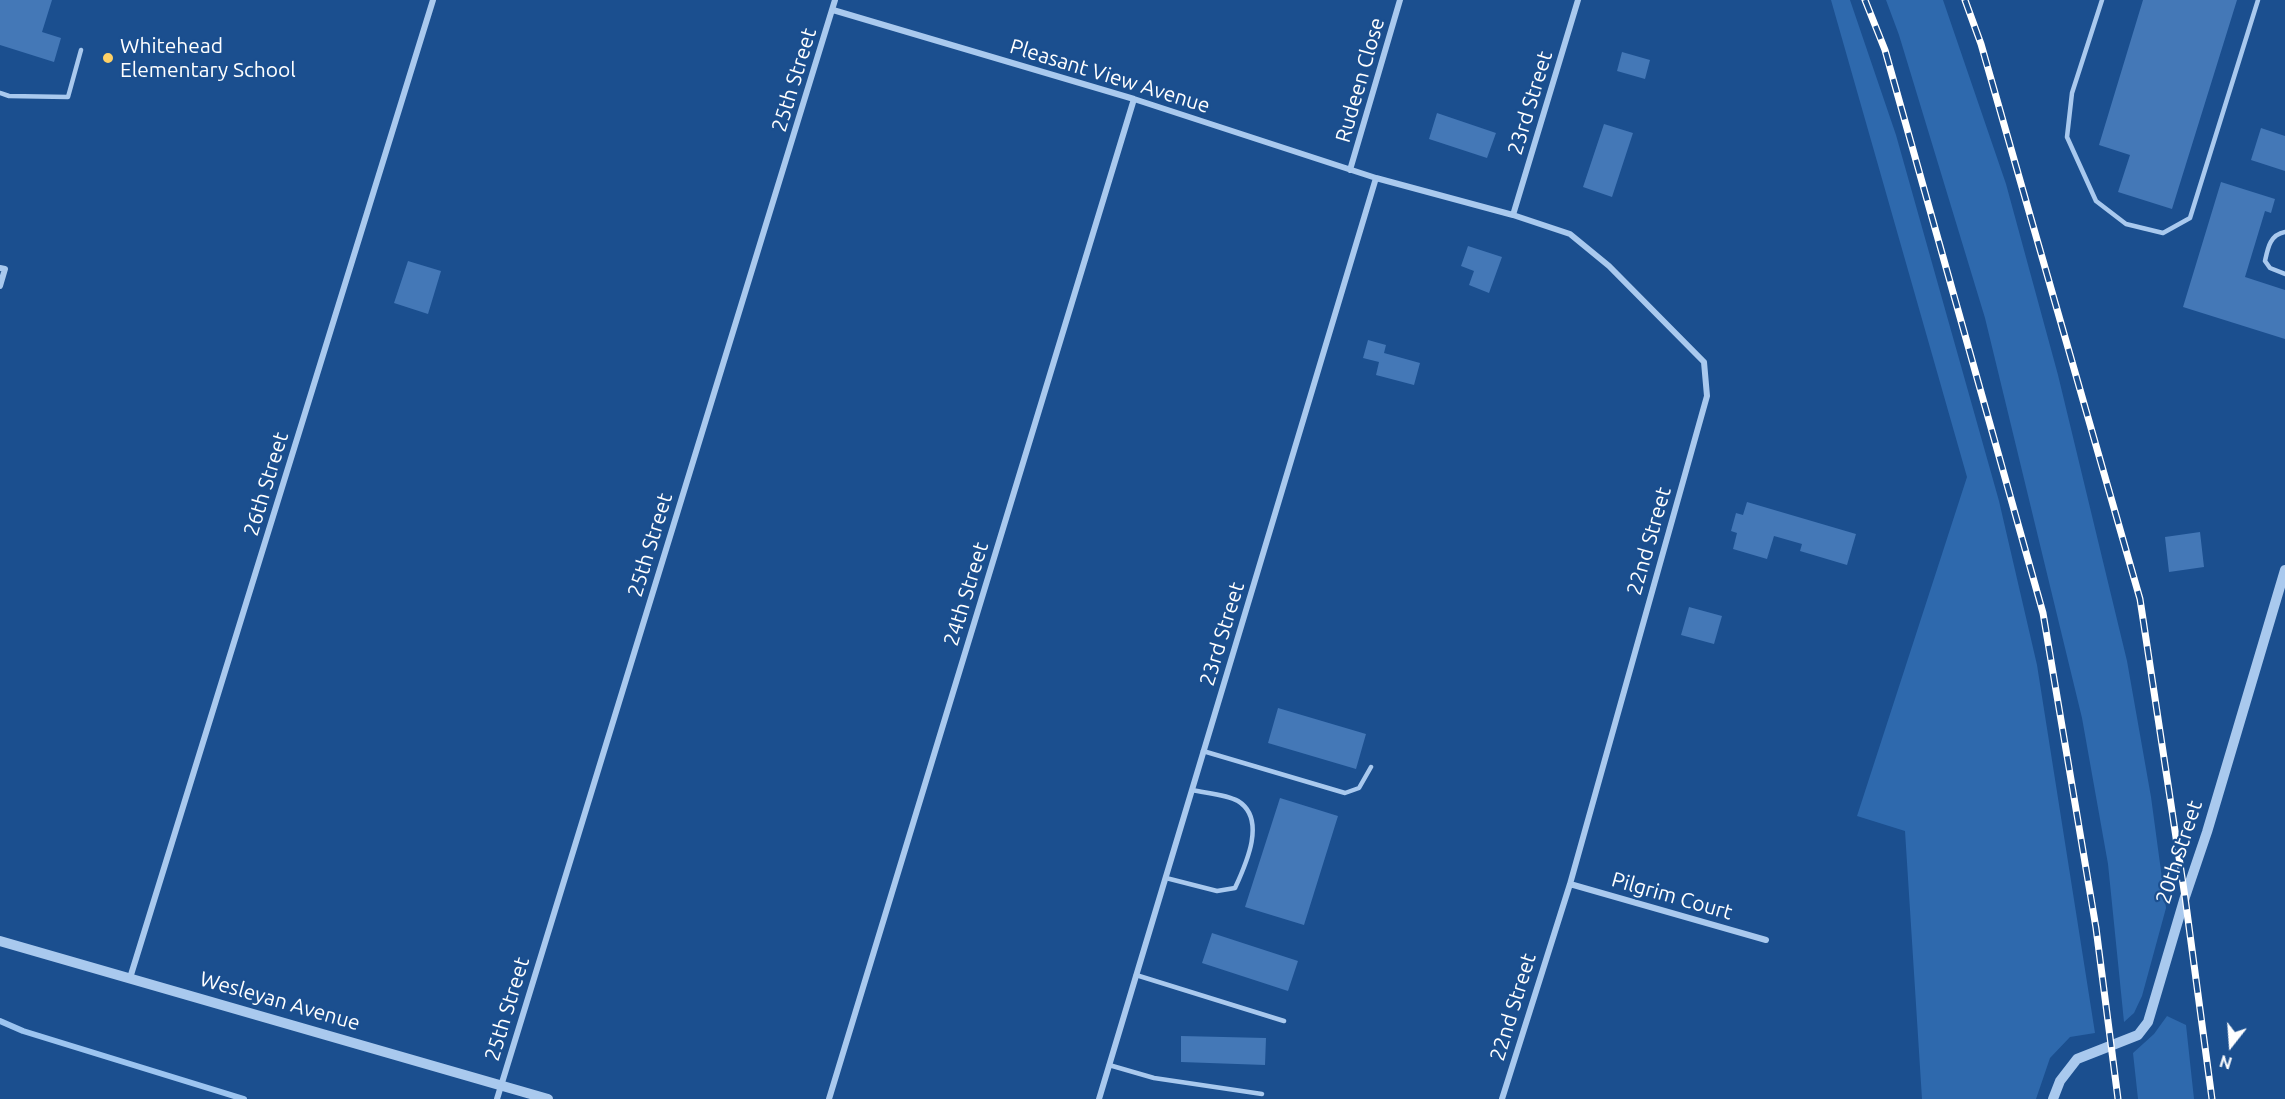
<!DOCTYPE html>
<html>
<head>
<meta charset="utf-8">
<style>
	body { margin:0 }
	#map { position:relative; width:2285px; height:1099px; overflow:hidden; background:#1b4f8f; font-family:Ubuntu,sans-serif }
	canvas { display:block }
	.north { position:absolute; left:2201px; top:1015px; width:60px; height:60px; -webkit-text-stroke:4px #1b4f8f; paint-order:stroke; rotate:197deg; font-size:16px; font-weight:700; line-height:24px; text-align:center; color:#fff }
	.north::after { content:''; display:block; margin:auto; width:21px; height:27px; background:#fff; clip-path:polygon(50% 0,100% 100%,50% 72%,0 100%) }
</style>
</head>
<body>
<div id="map">
<canvas width="2285" height="1099"></canvas>
<div class="north">N</div>
</div>
<script>
const context = document.querySelector('canvas').getContext('2d');
context.lineJoin = 'round';
function paint(path, color) { context.fillStyle = color; context.fill(path, 'evenodd'); }
function strokePath(path, color, width, dash) { context.strokeStyle = color; context.lineWidth = width; context.lineCap = dash ? 'butt' : 'round'; context.setLineDash(dash || []); context.stroke(path); }
function label(font, color, halo, rows, align = 'center') {
  context.font = font + ' Ubuntu,sans-serif'; context.lineWidth = 4.5; context.setLineDash([]); context.textBaseline = 'middle'; context.strokeStyle = halo; context.fillStyle = color; for (const [text, x, y, turn = 0] of rows) {
    context.save(); context.translate(x, y); context.rotate((+turn || 0) * Math.PI / 180); context.textAlign = isNaN(turn) ? turn : align; if (halo) context.strokeText(text, 0, 0); context.fillText(text, 0, 0); context.restore();
  }
}
paint(new Path2D(`
	M 1831,0 L 1850,0 L 1896,135 L 1999,501 L 2037,665 L 2095,1033 L 2070,1037 L 2050,1058 L 2036,1099 L 1922,1099 L 1905,831 L 1857,816 L 1967,477 Z
	M 1886,0 L 1943,0 L 2006,184 L 2058,375 L 2127,661 L 2151,797 L 2166,908 L 2142,996 L 2134,1013 L 2124,1022 L 2108,864 L 2082,718 L 1985,318 L 1899,35 Z
	M 2167,1016 L 2186,1025 L 2194,1099 L 2138,1099 L 2133,1053 L 2154,1034 Z`), '#2e69ad');
strokePath(new Path2D(`
	M 0,1021 L 23,1031 L 244,1099`), '#9cc4f0', 6);
paint(new Path2D(`
	M 0,0 L 52,0 L 42,32 L 61,38 L 54,62 L 0,45 Z
	M 2143,0 L 2237,0 L 2172,209 L 2118,192 L 2130,155 L 2099,145 Z
	M 1622,52 L 1650,60 L 1645,79 L 1617,71 Z
	M 1437,113 L 1496,133 L 1487,158 L 1429,139 Z
	M 1604,124 L 1633,133 L 1612,197 L 1583,187 Z
	M 2261,128 L 2285,136 L 2285,171 L 2251,160 Z
	M 2221,182 L 2275,199 L 2271,213 L 2265,211 L 2245,277 L 2285,290 L 2285,339 L 2183,307 Z
	M 1468,246 L 1502,257 L 1489,293 L 1469,285 L 1474,271 L 1461,266 Z
	M 408,261 L 441,271 L 428,314 L 394,303 Z
	M 1368,340 L 1386,345 L 1384,353 L 1420,363 L 1414,385 L 1376,375 L 1379,362 L 1363,358 Z
	M 1747,502 L 1856,534 L 1847,565 L 1800,551 L 1802,544 L 1774,536 L 1767,559 L 1733,549 L 1737,533 L 1731,531 L 1736,513 L 1743,515 Z
	M 2200,532 L 2204,567 L 2169,572 L 2165,537 Z
	M 1689,607 L 1722,616 L 1714,644 L 1681,635 Z
	M 1278,708 L 1366,734 L 1356,769 L 1268,743 Z
	M 1280,798 L 1338,816 L 1304,925 L 1245,907 Z
	M 1212,933 L 1298,961 L 1288,991 L 1202,963 Z
	M 1181,1036 L 1266,1038 L 1265,1065 L 1181,1062 Z`), '#4478b7');
strokePath(new Path2D(`
	M 2102,0 L 2072,93 L 2067,137 L 2096,201 L 2126,224 L 2163,233 L 2190,218 L 2258,0
	M 0,93 L 9,96 L 68,97 L 81,50
	M 2285,232 C 2270,235 2268,247 2265,261 L 2270,268 L 2285,274
	M 1203,751 L 1345,793 L 1359,788 L 1371,767
	M 1166,878 L 1217,891 L 1235,888 C 1246,864 1267,819 1238,801 C 1226,794 1205,793 1192,790
	M 1136,975 L 1284,1021
	M 1109,1065 L 1154,1078 L 1262,1094`), '#a9c9ee', 4.5);
strokePath(new Path2D(`
	M 833,10 L 1134,99 L 1376,178 L 1513,215 L 1570,234 L 1609,266 L 1704,362 L 1707,396 L 1570,884 L 1502,1099
	M 1350,170 L 1400,0
	M 1513,215 L 1578,0
	M 0,268 L 5,269 L 0,286
	M 1570,884 L 1766,940
	M 130,978 L 433,0
	M 497,1099 L 835,0
	M 829,1099 L 1134,99
	M 1099,1099 L 1376,178`), '#a9c9ee', 6);
strokePath(new Path2D(`
	M 0,941 L 548,1099
	M 2053,1099 L 2060,1081 L 2077,1059 L 2138,1035 L 2148,1022 L 2185,897 L 2207,832 L 2285,570`), '#a9c9ee', 10);
const rail = new Path2D(`
	M 1865,0 L 1885,50 L 2043,613 L 2096,928 L 2118,1099
	M 1965,0 L 1981,44 L 2140,599 L 2185,897 L 2212,1099`);
strokePath(rail, '#fff', 7);
strokePath(rail, '#1b4f8f', 4.5, [14]);
for (const [x, y, r, color] of [
	[108,58,6,"#ffd166"]
]) { const dot = new Path2D(); dot.arc(x, y, r, 0, 2 * Math.PI); context.fillStyle = color; context.fill(dot); strokePath(dot, '#1b4f8f', 2); }
label('21px', '#fff', '#1b4f8f', [
	["Whitehead",120,46],
	["Elementary School",120,70]
], 'left');
label('21px', '#fff', '#1b4f8f', [
	["Pleasant View Avenue",1110,76,17],
	["25th Street",794,80,-73],
	["Rudeen Close",1360,80,-74],
	["23rd Street",1530,103,-73],
	["26th Street",266,484,-73],
	["22nd Street",1649,541,-74],
	["25th Street",650,545,-73],
	["24th Street",966,594,-73],
	["23rd Street",1222,634,-73],
	["20th Street",2179,852,-72],
	["Pilgrim Court",1672,896,16],
	["Wesleyan Avenue",280,1001,16],
	["22nd Street",1513,1007,-73],
	["25th Street",507,1009,-73]
]);
</script>
</body>
</html>
